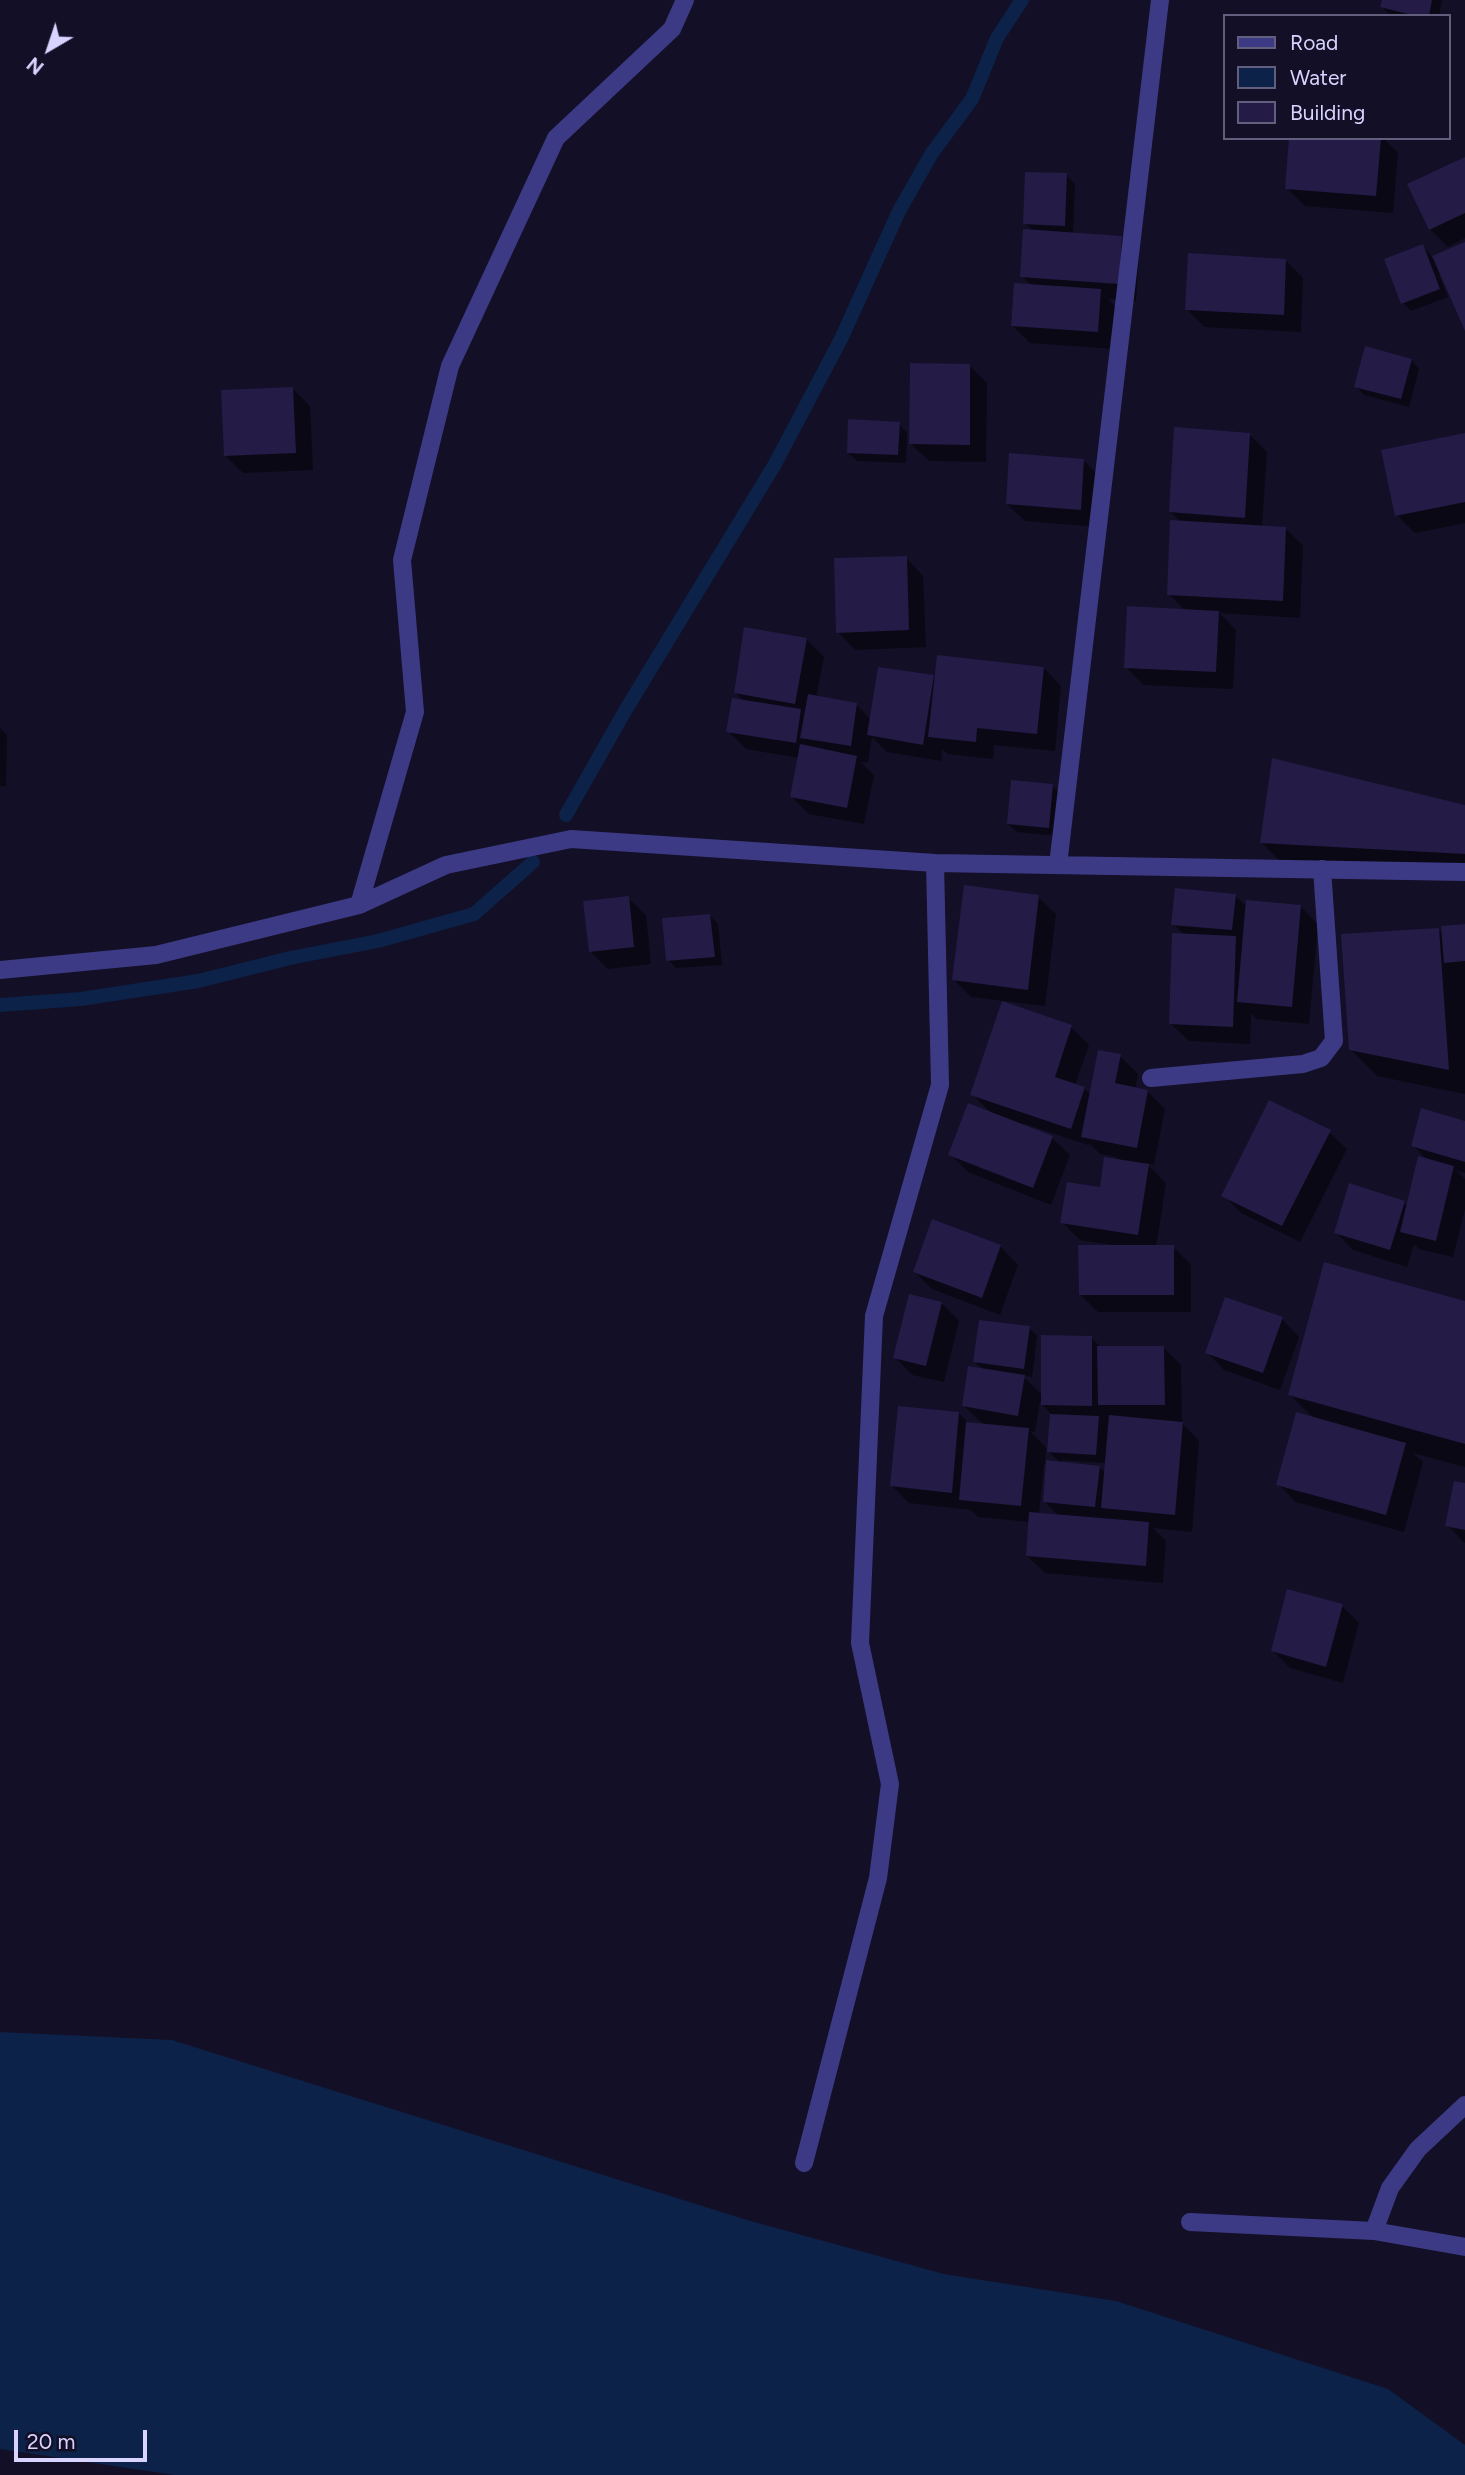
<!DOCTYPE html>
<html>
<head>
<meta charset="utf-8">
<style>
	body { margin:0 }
	#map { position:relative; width:1465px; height:2475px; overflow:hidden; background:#130f26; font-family:Figtree,sans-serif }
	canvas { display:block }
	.legend { position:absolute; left:1223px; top:14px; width:228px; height:126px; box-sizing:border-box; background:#130f26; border:2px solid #625e7d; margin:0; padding:9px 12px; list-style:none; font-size:21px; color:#d9d4ff }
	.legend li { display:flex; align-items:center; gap:14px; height:35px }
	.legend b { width:35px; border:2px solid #625e7d }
	.north { position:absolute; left:14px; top:14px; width:70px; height:70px; -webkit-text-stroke:5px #130f26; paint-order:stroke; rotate:219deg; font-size:19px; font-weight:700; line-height:28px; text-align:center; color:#d9d4ff }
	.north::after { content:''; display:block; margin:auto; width:24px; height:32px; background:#d9d4ff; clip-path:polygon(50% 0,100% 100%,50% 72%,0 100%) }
	.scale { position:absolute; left:14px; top:2430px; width:133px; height:32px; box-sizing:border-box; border:4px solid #d9d4ff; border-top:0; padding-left:9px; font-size:21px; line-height:24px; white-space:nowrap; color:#d9d4ff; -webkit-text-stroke:5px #130f26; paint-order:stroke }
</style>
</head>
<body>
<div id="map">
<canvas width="1465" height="2475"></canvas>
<ul class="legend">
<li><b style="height:9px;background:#3d3a85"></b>Road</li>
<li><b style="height:19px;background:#0c2248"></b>Water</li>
<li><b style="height:19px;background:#241b47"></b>Building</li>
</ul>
<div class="north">N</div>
<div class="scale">20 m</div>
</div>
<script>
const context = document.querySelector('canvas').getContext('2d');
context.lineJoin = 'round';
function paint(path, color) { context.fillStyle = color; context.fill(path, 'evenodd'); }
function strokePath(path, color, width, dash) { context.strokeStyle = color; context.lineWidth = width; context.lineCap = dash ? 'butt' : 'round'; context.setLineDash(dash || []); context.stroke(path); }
paint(new Path2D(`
	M 0,2032 L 172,2040 L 747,2220 L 944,2274 L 1116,2301 L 1388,2389 L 1465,2445 L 1465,2475 L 174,2475 L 0,2449 Z`), '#0c2248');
paint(new Path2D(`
	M 1383,0 L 1442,0 L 1439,16 L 1390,15 L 1382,7 Z
	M 1291,138 L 1383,138 L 1398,153 L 1393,213 L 1305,206 L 1287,188 Z
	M 1465,159 L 1465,238 L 1448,247 L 1430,229 Z
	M 1066,175 L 1075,184 L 1073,234 L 1121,238 L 1139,255 L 1136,301 L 1108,299 L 1117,308 L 1115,349 L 1030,343 L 1012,325 L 1032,286 L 1022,276 L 1033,231 L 1025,223 Z
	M 1465,244 L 1465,327 L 1442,274 L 1439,275 L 1448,297 L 1411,311 L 1403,303 L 1423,246 L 1433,258 Z
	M 1285,260 L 1303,278 L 1301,332 L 1204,327 L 1187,309 Z
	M 1411,360 L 1419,369 L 1409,407 L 1364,395 L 1356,386 Z
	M 969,365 L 987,383 L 986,462 L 929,461 L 911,444 Z
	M 292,388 L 310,406 L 313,470 L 243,473 L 226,456 Z
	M 899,424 L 907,433 L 906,463 L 857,461 L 848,453 Z
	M 1249,434 L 1267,452 L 1262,527 L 1285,528 L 1303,546 L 1300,618 L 1219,613 L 1236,630 L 1233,689 L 1143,685 L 1126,667 L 1186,611 L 1169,594 L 1182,523 L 1170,511 Z
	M 1465,434 L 1465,523 L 1415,533 L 1397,515 Z
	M 1083,460 L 1101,478 L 1098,527 L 1025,521 L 1007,504 Z
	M 906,558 L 923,576 L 926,647 L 855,650 L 838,632 Z
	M 806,639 L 824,657 L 816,698 L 857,705 L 871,720 L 879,669 L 936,677 L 1044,668 L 1061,686 L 1055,751 L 994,745 L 993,759 L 948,754 L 942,749 L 941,761 L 887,752 L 872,737 L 868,763 L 861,762 L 874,775 L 864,824 L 809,814 L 791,796 L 799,758 L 746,749 L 728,731 L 744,702 L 736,693 Z
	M 0,728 L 7,735 L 6,786 L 0,786 Z
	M 1052,786 L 1061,794 L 1057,836 L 1017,832 L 1008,824 Z
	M 1465,807 L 1465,878 L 1288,869 L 1262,843 Z
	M 1235,896 L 1247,907 L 1300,906 L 1318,924 L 1309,1024 L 1256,1019 L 1251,1013 L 1250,1044 L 1189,1041 L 1171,1024 L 1185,935 L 1173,924 Z
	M 1038,897 L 1056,914 L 1045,1006 L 971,997 L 953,979 Z
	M 628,898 L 646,915 L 651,964 L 608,969 L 590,951 Z
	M 710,916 L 718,924 L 722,965 L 676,968 L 668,960 Z
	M 1465,926 L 1465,1094 L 1377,1076 L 1350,1049 L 1439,930 L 1443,934 Z
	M 1071,1027 L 1089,1045 L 1075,1085 L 1084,1088 L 1091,1095 L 1120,1056 L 1138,1074 L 1135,1089 L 1147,1091 L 1165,1109 L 1154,1165 L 1146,1163 L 1166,1183 L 1156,1247 L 1173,1247 L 1191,1265 L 1191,1312 L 1098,1312 L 1080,1294 L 1112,1245 L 1080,1240 L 1062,1222 L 1101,1189 L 1117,1157 L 1100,1154 L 1089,1143 L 1088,1145 L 1025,1124 L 1024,1127 L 1052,1138 L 1070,1155 L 1051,1205 L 968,1172 L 950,1154 L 992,1114 L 972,1094 Z
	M 1465,1122 L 1465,1173 L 1457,1171 L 1465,1179 L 1465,1209 L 1453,1257 L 1419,1249 L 1414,1244 L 1407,1267 L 1353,1250 L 1336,1232 L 1404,1203 L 1408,1206 L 1428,1161 L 1413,1145 Z
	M 1329,1132 L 1347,1149 L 1300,1242 L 1241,1213 L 1224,1195 Z
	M 933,1222 L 1001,1247 L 1018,1265 L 1000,1315 L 932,1289 L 915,1272 Z
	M 1465,1302 L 1465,1467 L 1413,1453 L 1423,1462 L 1404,1532 L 1296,1502 L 1278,1484 L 1315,1419 L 1290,1395 Z
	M 941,1303 L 959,1321 L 944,1382 L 912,1375 L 895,1357 Z
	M 1282,1319 L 1299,1337 L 1280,1390 L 1224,1370 L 1207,1352 Z
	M 1029,1328 L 1037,1336 L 1032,1377 L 1022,1375 L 1042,1395 L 1091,1338 L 1102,1348 L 1164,1348 L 1181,1365 L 1182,1423 L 1199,1441 L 1192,1532 L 1153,1528 L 1166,1541 L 1163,1583 L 1045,1573 L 1027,1556 L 1030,1522 L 978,1517 L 971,1510 L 909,1503 L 892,1486 L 959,1413 L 969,1424 L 984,1425 L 964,1406 L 984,1370 L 975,1362 ZM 1040,1402 L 1051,1414 L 1049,1451 L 1030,1431 L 1035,1432 ZM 1046,1449 L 1061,1463 L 1061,1460 L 1106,1463 L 1106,1474 L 1099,1467 L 1045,1462 ZM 1044,1464 L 1048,1464 L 1044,1501 L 1059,1516 L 1039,1514 Z
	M 1465,1484 L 1465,1543 L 1447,1525 Z
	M 1342,1606 L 1359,1623 L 1343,1683 L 1290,1668 L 1273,1651 Z`), '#0007');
strokePath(new Path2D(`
	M 566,815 L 625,711 L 775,464 L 841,339 L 899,211 L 932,153 L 972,99 L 997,38 L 1022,0
	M 0,1005 L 81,999 L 198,981 L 290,958 L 378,941 L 474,914 L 533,862`), '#0c2248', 14);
paint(new Path2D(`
	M 1382,0 L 1432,0 L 1429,16 L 1416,16 L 1380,7 Z
	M 1289,138 L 1381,138 L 1376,196 L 1285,189 Z
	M 1465,157 L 1465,213 L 1429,230 L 1407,184 Z
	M 1025,172 L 1067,173 L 1065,226 L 1023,224 Z
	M 1023,229 L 1122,236 L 1119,284 L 1020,277 Z
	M 1465,242 L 1465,331 L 1432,256 Z
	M 1423,244 L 1440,289 L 1401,304 L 1384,259 Z
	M 1188,253 L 1286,259 L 1284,315 L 1185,310 Z
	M 1014,283 L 1101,289 L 1098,332 L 1011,326 Z
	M 1365,346 L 1412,359 L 1401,399 L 1354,387 Z
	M 910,363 L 970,364 L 970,445 L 909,444 Z
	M 293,387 L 296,453 L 224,456 L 221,390 Z
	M 848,419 L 900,422 L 898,455 L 847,453 Z
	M 1174,427 L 1250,433 L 1245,518 L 1169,512 Z
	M 1465,433 L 1465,502 L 1395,516 L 1381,450 Z
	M 1009,453 L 1084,459 L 1081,510 L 1006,504 Z
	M 1170,520 L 1286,527 L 1283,601 L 1167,595 Z
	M 907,556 L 909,630 L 836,633 L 834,558 Z
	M 1127,606 L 1219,611 L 1216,672 L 1124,668 Z
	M 744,627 L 807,638 L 795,704 L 734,693 Z
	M 937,655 L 1044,667 L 1037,734 L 977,728 L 976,742 L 928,737 Z
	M 878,667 L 934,675 L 923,745 L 867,735 Z
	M 808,694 L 857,703 L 851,746 L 800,738 Z
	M 732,698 L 801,709 L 796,743 L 726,732 Z
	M 800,744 L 857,756 L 847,808 L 790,797 Z
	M 1272,758 L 1465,805 L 1465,854 L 1260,843 Z
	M 1011,780 L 1053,784 L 1049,828 L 1007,824 Z
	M 964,885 L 1039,895 L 1028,990 L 952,980 Z
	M 1175,888 L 1236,894 L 1232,930 L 1171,925 Z
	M 629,896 L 634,947 L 589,952 L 583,901 Z
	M 1246,900 L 1301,905 L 1292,1007 L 1237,1002 Z
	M 710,914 L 715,957 L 666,961 L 662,918 Z
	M 1465,924 L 1465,961 L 1444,963 L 1441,926 Z
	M 1439,928 L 1449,1070 L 1349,1050 L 1341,934 Z
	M 1172,933 L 1236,936 L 1233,1027 L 1169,1024 Z
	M 1002,1001 L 1072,1025 L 1055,1077 L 1085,1087 L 1071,1129 L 970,1095 Z
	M 1098,1050 L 1121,1054 L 1115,1083 L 1148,1090 L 1137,1148 L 1081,1137 Z
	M 1269,1100 L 1331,1130 L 1282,1226 L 1221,1196 Z
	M 968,1103 L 1053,1136 L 1033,1188 L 948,1155 Z
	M 1421,1108 L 1465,1121 L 1465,1162 L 1411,1146 Z
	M 1418,1156 L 1454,1166 L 1436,1241 L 1400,1232 Z
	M 1104,1157 L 1149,1164 L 1138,1235 L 1060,1223 L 1067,1182 L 1100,1187 Z
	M 1349,1183 L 1405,1201 L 1390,1250 L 1334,1233 Z
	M 932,1219 L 1001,1245 L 982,1298 L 913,1272 Z
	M 1078,1245 L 1174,1245 L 1174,1295 L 1079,1295 Z
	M 1324,1262 L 1465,1301 L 1465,1444 L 1288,1395 Z
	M 909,1294 L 942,1302 L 926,1366 L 893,1358 Z
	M 1225,1297 L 1283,1317 L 1263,1373 L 1205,1353 Z
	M 979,1320 L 1030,1326 L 1024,1369 L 973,1362 Z
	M 1041,1335 L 1092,1336 L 1092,1406 L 1041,1405 Z
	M 1097,1346 L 1164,1346 L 1165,1405 L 1098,1405 Z
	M 968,1366 L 1025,1375 L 1018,1416 L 962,1406 Z
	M 898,1406 L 959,1412 L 952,1493 L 890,1486 Z
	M 1296,1412 L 1406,1443 L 1386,1515 L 1276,1485 Z
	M 1050,1414 L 1099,1416 L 1096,1455 L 1047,1452 Z
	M 1109,1415 L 1183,1422 L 1175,1515 L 1101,1508 Z
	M 966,1422 L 1029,1428 L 1021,1506 L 959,1500 Z
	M 1046,1460 L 1100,1466 L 1095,1507 L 1043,1502 Z
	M 1454,1481 L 1465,1483 L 1465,1530 L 1445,1526 Z
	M 1029,1512 L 1149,1522 L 1146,1566 L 1026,1556 Z
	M 1287,1589 L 1343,1604 L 1326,1667 L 1271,1651 Z`), '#241b47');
strokePath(new Path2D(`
	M 1058,865 L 1160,0
	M 359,905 L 415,712 L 402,560 L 450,366 L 556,138 L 672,29 L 685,0
	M 0,970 L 156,955 L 359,905 L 446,865 L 571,839 L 935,863 L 1465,872
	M 1151,1078 L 1303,1064 L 1321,1058 L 1334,1041 L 1322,869
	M 804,2163 L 878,1878 L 890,1784 L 860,1643 L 874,1316 L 940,1085 L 935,863
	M 1190,2222 L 1374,2231 L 1465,2247
	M 1374,2231 L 1390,2188 L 1418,2149 L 1465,2105`), '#3d3a85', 18);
</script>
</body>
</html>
